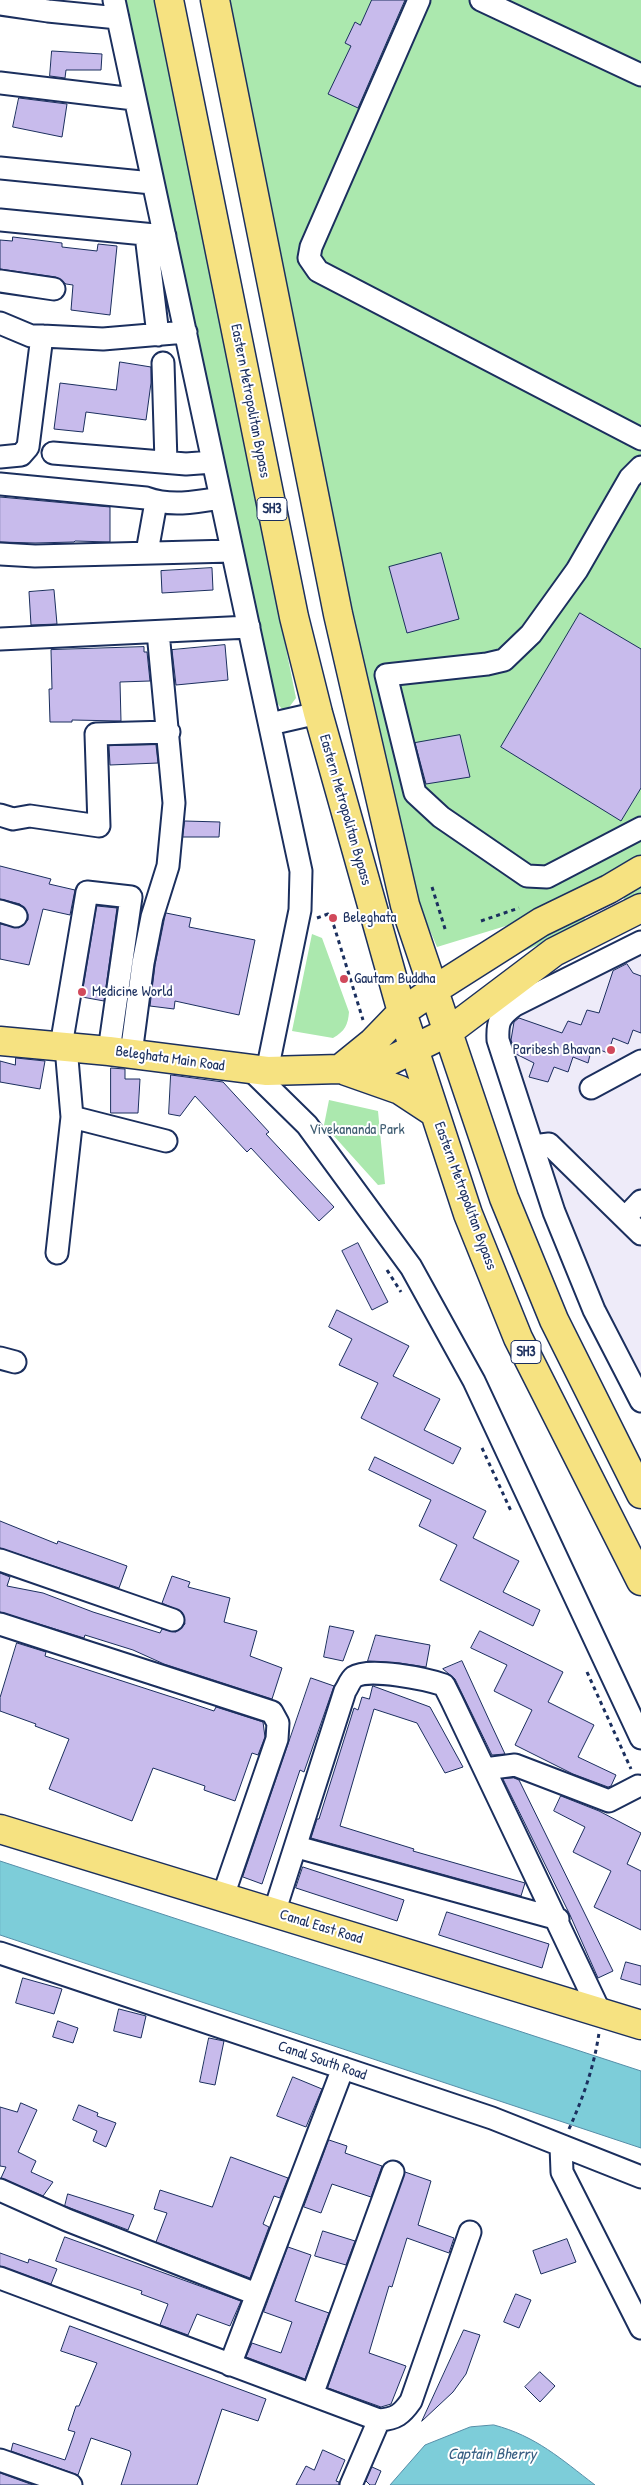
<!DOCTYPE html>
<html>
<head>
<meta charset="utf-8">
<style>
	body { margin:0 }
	canvas { display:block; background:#fff }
</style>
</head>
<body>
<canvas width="641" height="2485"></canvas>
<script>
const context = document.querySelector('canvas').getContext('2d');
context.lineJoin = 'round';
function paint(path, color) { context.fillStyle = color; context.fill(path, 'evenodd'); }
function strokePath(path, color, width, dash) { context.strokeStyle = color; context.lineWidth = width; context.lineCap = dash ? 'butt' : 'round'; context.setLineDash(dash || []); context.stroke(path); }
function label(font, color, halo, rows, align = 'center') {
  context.font = font + ' "Patrick Hand",sans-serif'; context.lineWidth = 4; context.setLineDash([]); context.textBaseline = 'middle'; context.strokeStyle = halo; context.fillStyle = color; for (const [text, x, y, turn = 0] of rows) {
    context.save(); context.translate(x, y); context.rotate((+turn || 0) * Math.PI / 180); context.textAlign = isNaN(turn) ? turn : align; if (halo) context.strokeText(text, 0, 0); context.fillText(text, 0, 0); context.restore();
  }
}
paint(new Path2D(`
	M 641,949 L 641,1378 L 637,1381 L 595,1300 L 505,1036 L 508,1016 Z`), '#eeebf9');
paint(new Path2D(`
	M 125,0 L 155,0 L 296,698 L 287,710 L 282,709 L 277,703 Z
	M 223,0 L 641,0 L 641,859 L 535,917 L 437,947 L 417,900 L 367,707 Z
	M 641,885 L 641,892 L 627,900 L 624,899 L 624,896 Z
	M 581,917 L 584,917 L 586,921 L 547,941 L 504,960 L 446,976 Z
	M 312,934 L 322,938 L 349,1012 C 348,1025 345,1031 333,1038 L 292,1031 Z
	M 329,1100 L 378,1111 L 385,1184 L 378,1185 L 324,1125 Z`), '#abe8ae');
const water = new Path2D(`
	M 0,1861 L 641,2071 L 641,2148 L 0,1935 Z
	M 494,2425 C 536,2436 561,2459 595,2485 L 390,2485 L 425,2445 L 470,2427 Z`);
paint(water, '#7dcdd9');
strokePath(water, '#568ea8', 1);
const building = new Path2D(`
	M 372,0 L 405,0 L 358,108 L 328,94 L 351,46 L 345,43 L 355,22 L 360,25 Z
	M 52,51 L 102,54 L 101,70 L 66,70 L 65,78 L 50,76 Z
	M 19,98 L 67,104 L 62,137 L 13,127 Z
	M 13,237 L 62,243 L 62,247 L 97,251 L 98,244 L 117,246 L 110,315 L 71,310 L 73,285 L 66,284 L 56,277 L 0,269 L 0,240 L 12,241 Z
	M 120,362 L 151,367 L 151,383 L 146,420 L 86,412 L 83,432 L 54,429 L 60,383 L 116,390 Z
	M 0,497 L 110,507 L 110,542 L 75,541 L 74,542 L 35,543 L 0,542 Z
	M 441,553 L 459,619 L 407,633 L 389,567 Z
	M 212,568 L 213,590 L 162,593 L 161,571 Z
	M 54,590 L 57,624 L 31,625 L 29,592 Z
	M 580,613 L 641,649 L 641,788 L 621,821 L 501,747 Z
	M 225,645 L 228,680 L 176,685 L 172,650 Z
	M 144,647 L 144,652 L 147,652 L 150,681 L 120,682 L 121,721 L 72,720 L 72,722 L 50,722 L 49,689 L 52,689 L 51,650 Z
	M 460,735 L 470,777 L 426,784 L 415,743 Z
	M 156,745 L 158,763 L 110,765 L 109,746 Z
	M 185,821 L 220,822 L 219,837 L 183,837 Z
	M 0,866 L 51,879 L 49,884 L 75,890 L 70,915 L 43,909 L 29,965 L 0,959 L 0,924 L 19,928 L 28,920 L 28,914 L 20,904 L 0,899 Z
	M 97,906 L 117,908 L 104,1001 L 82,997 Z
	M 166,913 L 191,918 L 189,927 L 255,940 L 239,1015 L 175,1001 L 174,1009 L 150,1006 L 155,965 Z
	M 627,964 L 633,973 L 641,976 L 641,1033 L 633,1030 L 628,1044 L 613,1038 L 608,1053 L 592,1047 L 588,1063 L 573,1057 L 568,1072 L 554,1067 L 548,1082 L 529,1077 L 534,1063 L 516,1054 L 511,1040 L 514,1022 L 519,1018 L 562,1033 L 568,1021 L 581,1025 L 587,1010 L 599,1013 L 613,971 Z
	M 16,1058 L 45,1061 L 40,1089 L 0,1082 L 0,1061 L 15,1065 Z
	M 111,1068 L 125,1069 L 125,1079 L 140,1079 L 138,1113 L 111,1113 Z
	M 171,1075 L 223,1082 L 269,1132 L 266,1134 L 334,1207 L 319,1221 L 251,1148 L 247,1152 L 195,1096 L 180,1116 L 169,1114 Z
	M 358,1243 L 388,1302 L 372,1310 L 342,1251 Z
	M 337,1310 L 409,1346 L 393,1376 L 440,1399 L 424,1430 L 461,1448 L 453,1464 L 361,1418 L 378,1383 L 339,1365 L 352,1339 L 329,1327 Z
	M 375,1457 L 486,1511 L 473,1538 L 519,1561 L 503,1592 L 540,1610 L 533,1626 L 440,1580 L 457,1545 L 419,1526 L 431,1500 L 369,1470 Z
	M 0,1521 L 57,1544 L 58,1541 L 127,1566 L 119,1588 L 0,1548 Z
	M 0,1573 L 10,1577 L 7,1586 L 43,1593 L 93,1612 L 160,1633 L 162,1629 L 176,1632 L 185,1624 L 182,1612 L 162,1603 L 172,1576 L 190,1582 L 188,1587 L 230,1598 L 224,1622 L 257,1631 L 250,1656 L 282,1668 L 272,1699 L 164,1664 L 133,1650 L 85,1635 L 84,1638 L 0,1612 Z
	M 330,1626 L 354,1631 L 343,1661 L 324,1657 Z
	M 480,1631 L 563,1672 L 548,1702 L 594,1725 L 578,1757 L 616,1775 L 611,1786 L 608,1787 L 573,1774 L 515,1745 L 532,1710 L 494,1691 L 507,1665 L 471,1648 Z
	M 376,1635 L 430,1645 L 426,1667 L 399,1663 L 368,1661 Z
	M 17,1643 L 46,1652 L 45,1656 L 184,1701 L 214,1711 L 216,1707 L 263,1722 L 265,1737 L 258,1755 L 252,1753 L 235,1801 L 204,1790 L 205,1786 L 153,1768 L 132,1821 L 49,1789 L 69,1739 L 35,1726 L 36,1724 L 0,1711 L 0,1698 Z
	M 462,1661 L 490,1722 L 505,1754 L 492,1755 L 455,1679 L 443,1669 Z
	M 311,1678 L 334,1686 L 304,1772 L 300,1770 L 262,1884 L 243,1877 Z
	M 373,1686 L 430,1707 L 463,1767 L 445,1773 L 417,1723 L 374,1709 L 340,1826 L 414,1849 L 413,1851 L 525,1883 L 521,1896 L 311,1838 L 317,1819 L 319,1819 L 354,1708 L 358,1710 L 362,1697 L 369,1699 Z
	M 514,1778 L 519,1780 L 613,1971 L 598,1978 L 570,1915 L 503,1779 Z
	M 561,1796 L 599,1811 L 641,1833 L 627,1864 L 641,1871 L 641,1930 L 594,1907 L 611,1871 L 573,1852 L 585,1827 L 554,1811 Z
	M 303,1867 L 404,1900 L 397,1921 L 296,1888 Z
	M 447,1912 L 549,1944 L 542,1968 L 439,1935 Z
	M 626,1962 L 641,1966 L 641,1985 L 621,1979 Z
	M 23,1978 L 62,1989 L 54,2014 L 16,2003 Z
	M 119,2009 L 146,2016 L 141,2038 L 114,2031 Z
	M 58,2021 L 78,2028 L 73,2043 L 53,2037 Z
	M 209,2038 L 224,2041 L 215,2085 L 200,2082 Z
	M 293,2077 L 322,2089 L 306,2127 L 277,2116 Z
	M 21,2103 L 37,2110 L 18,2152 L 36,2161 L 31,2172 L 53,2182 L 43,2196 L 1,2178 L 6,2167 L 0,2166 L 0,2107 L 17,2112 Z
	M 79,2105 L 98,2113 L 97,2116 L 116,2123 L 106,2147 L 93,2141 L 97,2131 L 73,2120 Z
	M 329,2140 L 347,2146 L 345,2153 L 382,2166 L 371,2197 L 332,2184 L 321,2213 L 304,2207 Z
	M 231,2157 L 288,2178 L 280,2198 L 274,2196 L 263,2224 L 269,2227 L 250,2278 L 156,2242 L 167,2213 L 154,2209 L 160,2190 L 212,2207 Z
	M 405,2172 L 431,2181 L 418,2225 L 454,2238 L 449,2253 L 407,2238 L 392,2287 L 389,2286 L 369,2353 L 406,2366 L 391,2404 L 381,2407 L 328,2388 Z
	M 68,2194 L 134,2215 L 128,2230 L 65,2206 Z
	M 323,2231 L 355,2241 L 346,2265 L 315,2256 Z
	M 65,2237 L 241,2301 L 230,2326 L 197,2314 L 188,2335 L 160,2325 L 168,2304 L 141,2294 L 142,2291 L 56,2261 Z
	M 567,2239 L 576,2262 L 541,2274 L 533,2251 Z
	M 288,2247 L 311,2255 L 295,2301 L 329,2313 L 305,2379 L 246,2357 L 252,2343 L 281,2353 L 292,2322 L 264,2312 Z
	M 0,2253 L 28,2263 L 29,2259 L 57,2269 L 51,2284 L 0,2266 Z
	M 516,2294 L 531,2300 L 519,2328 L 504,2322 Z
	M 70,2326 L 266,2399 L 258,2421 L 222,2409 L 197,2485 L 121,2485 L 131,2454 L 130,2451 L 91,2438 L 78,2475 L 11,2451 L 13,2443 L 65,2460 L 75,2432 L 68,2430 L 76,2406 L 79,2406 L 97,2363 L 61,2351 Z
	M 464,2330 L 480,2335 L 466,2374 L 453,2392 L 422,2421 Z
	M 540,2372 L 555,2386 L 540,2402 L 525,2387 Z
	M 323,2450 L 345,2460 L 336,2481 L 339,2482 L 339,2485 L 296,2485 L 306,2466 L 314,2470 Z
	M 372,2467 L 381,2471 L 375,2485 L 370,2485 L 366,2481 Z
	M 0,2473 L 33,2485 L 0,2485 Z`);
paint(building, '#c8bbec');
strokePath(building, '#1b2f5e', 1);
const minor = new Path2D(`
	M 114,0 L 301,871 L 300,910 L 267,1071
	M 419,0 L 311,247 L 309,258 L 318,271 L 641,439
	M 481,0 L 641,75
	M 0,4 L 48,11 L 118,18
	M 0,83 L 134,99
	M 0,168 L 152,183
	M 0,220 L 165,236
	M 146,235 L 158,335
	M 0,281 L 54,289
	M 0,323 L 31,336 L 42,336 L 103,339 L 186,332
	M 163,363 L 166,462
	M 53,453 L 186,464 L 213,462
	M 0,457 L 21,455 L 28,447 L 42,336
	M 641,467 L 630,478 L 577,570 L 531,634 L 504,660 L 487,664 L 386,675 L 415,793 L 441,817 L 527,876 L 547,877 L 641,828
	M 0,484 L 146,498 C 170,507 197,502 221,498
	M 147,552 L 156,502
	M 0,554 L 35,556 L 232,551
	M 0,639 L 249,627
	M 270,724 L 318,713
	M 0,815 L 13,819 L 30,816 L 99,826 L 96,734 L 169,732
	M 0,911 L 16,916
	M 641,942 L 515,1005 C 500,1016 497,1021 498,1040 L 554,1212 L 594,1310 L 641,1401
	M 61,1046 L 87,892 L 131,897 L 109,1051
	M 66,1047 L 72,1117 L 166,1141
	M 131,1054 L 143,963 L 152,917 L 168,866 L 174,803 L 158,632
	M 250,1069 L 307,1125 L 411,1267 L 474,1381 L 641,1738
	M 591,1088 L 641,1061
	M 533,1146 L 549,1144 L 641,1234
	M 625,1218 L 641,1201
	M 57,1253 L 72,1117
	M 0,1358 L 15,1362
	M 0,1560 L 173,1620
	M 0,1624 L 272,1712 L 278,1723 L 277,1739 L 223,1896
	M 485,1769 L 515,1765 L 609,1801 L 638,1786
	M 297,1847 L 558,1919
	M 274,1913 L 345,1691 C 348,1687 350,1680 354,1677 C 369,1667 426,1679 444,1685 L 452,1701 L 601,2014
	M 0,1953 L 492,2118 L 641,2177
	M 561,2146 L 562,2172 L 641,2328
	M 0,2190 L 67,2220 L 256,2294
	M 0,2278 L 379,2420 C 396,2419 402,2414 411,2401 L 470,2232
	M 230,2365 L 343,2068
	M 312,2395 L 393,2172
	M 0,2460 L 71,2485
	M 351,2485 L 379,2420`);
const major = new Path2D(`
	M 169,0 L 294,617 L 318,713 L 402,1012 L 468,1214 L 518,1338 L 641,1581
	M 215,0 L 338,614 L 405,905 L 504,1198 L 554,1320 L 641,1494
	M 0,1041 L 109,1051 L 267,1071 L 340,1069 L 385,1063 L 448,1032 L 554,952 L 641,908
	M 341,1068 L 373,1042 L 402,1012 L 434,990 L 541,922 L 609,889 L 641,870
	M 346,1071 L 400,1090 L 435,1113
	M 0,1829 L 641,2025`);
strokePath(minor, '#1b2f5e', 25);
strokePath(major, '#1b2f5e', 31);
strokePath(new Path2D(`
	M 432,887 L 446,932
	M 317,918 L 328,914 L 334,926 L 363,1020
	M 481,921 L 519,908
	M 387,1270 L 401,1292
	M 482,1448 L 511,1511
	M 587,1672 L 631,1769
	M 569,2129 C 583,2098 594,2067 599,2033`), '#1b2f5e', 3, [4, 4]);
strokePath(minor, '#fff', 21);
strokePath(major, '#f6e281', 28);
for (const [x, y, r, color] of [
	[333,918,5,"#d1495b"],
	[344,979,5,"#d1495b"],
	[82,992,5,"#d1495b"],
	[611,1050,5,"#d1495b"]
]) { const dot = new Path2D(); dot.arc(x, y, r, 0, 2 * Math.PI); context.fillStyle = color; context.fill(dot); strokePath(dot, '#fff', 2); }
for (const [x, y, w] of [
	[272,509,30],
	[526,1352,30]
]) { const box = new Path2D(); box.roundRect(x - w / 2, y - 11.5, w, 23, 4); context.fillStyle = '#fff'; context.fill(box); strokePath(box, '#1b2f5e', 1); }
label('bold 14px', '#1b2f5e', null, [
	["SH3",272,509],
	["SH3",526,1352]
]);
label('15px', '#1b2f5e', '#fff', [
	["Eastern Metropolitan Bypass",250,401,79],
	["Eastern Metropolitan Bypass",345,810,74],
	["Beleghata Main Road",170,1059,8],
	["Eastern Metropolitan Bypass",465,1196,70],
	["Canal East Road",321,1927,17],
	["Canal South Road",322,2061,19]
]);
label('15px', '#1b2f5e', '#fff', [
	["Beleghata",343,918],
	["Gautam Buddha",354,979],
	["Medicine World",92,992],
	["Paribesh Bhavan",601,1050,"right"]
], 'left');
label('15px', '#3f5d72', '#fff', [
	["Vivekananda Park",357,1130]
]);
label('italic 16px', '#385e83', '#fff', [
	["Captain Bherry",492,2455]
]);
</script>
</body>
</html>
